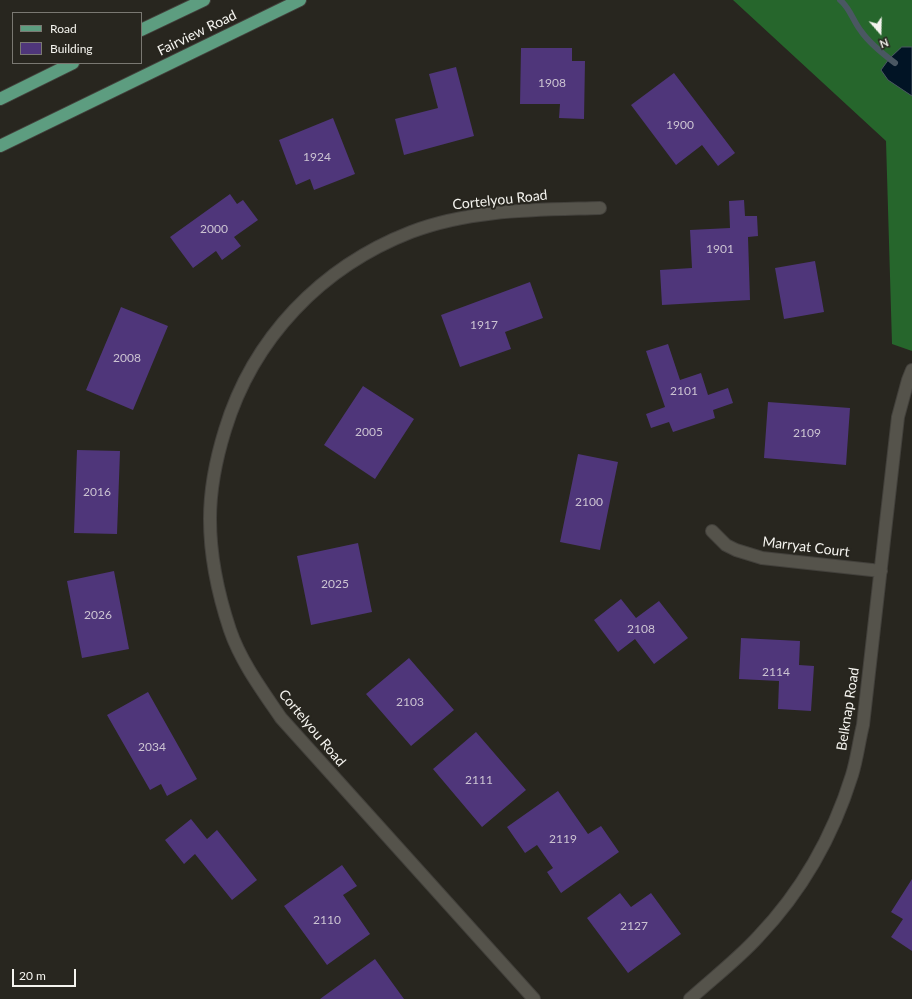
<!DOCTYPE html>
<html>
<head>
<meta charset="utf-8">
<style>
	body { margin:0 }
	#map { position:relative; width:912px; height:999px; overflow:hidden; background:#28261f; font-family:Lato,sans-serif }
	canvas { display:block }
	.legend { position:absolute; left:12px; top:12px; width:130px; height:52px; box-sizing:border-box; background:#28261f; border:1px solid #7a7872; margin:0; padding:5px 7px; list-style:none; font-size:12px; color:#f5f4ef }
	.legend li { display:flex; align-items:center; gap:8px; height:20px }
	.legend b { width:20px; border:1px solid #7a7872 }
	.north { position:absolute; left:860px; top:12px; width:40px; height:40px; -webkit-text-stroke:3px #28261f; paint-order:stroke; rotate:160deg; font-size:11px; font-weight:700; line-height:16px; text-align:center; color:#f5f4ef }
	.north::after { content:''; display:block; margin:auto; width:14px; height:18px; background:#f5f4ef; clip-path:polygon(50% 0,100% 100%,50% 72%,0 100%) }
	.scale { position:absolute; left:12px; top:969px; width:64px; height:18px; box-sizing:border-box; border:2px solid #f5f4ef; border-top:0; padding-left:5px; font-size:12px; line-height:14px; white-space:nowrap; color:#f5f4ef; -webkit-text-stroke:3px #28261f; paint-order:stroke }
</style>
</head>
<body>
<div id="map">
<canvas width="912" height="999"></canvas>
<ul class="legend">
<li><b style="height:5px;background:#5d9d80"></b>Road</li>
<li><b style="height:11px;background:#4f367a"></b>Building</li>
</ul>
<div class="north">N</div>
<div class="scale">20 m</div>
</div>
<script>
const context = document.querySelector('canvas').getContext('2d');
context.lineJoin = 'round';
function paint(path, color) { context.fillStyle = color; context.fill(path, 'evenodd'); }
function strokePath(path, color, width, dash) { context.strokeStyle = color; context.lineWidth = width; context.lineCap = dash ? 'butt' : 'round'; context.setLineDash(dash || []); context.stroke(path); }
function label(font, color, halo, rows, align = 'center') {
  context.font = font + ' Lato,sans-serif'; context.lineWidth = 4; context.setLineDash([]); context.textBaseline = 'middle'; context.strokeStyle = halo; context.fillStyle = color; for (const [text, x, y, turn = 0] of rows) {
    context.save(); context.translate(x, y); context.rotate((+turn || 0) * Math.PI / 180); context.textAlign = isNaN(turn) ? turn : align; if (halo) context.strokeText(text, 0, 0); context.fillText(text, 0, 0); context.restore();
  }
}
paint(new Path2D(`
	M 733,0 L 912,0 L 912,351 L 892,344 L 886,141 Z`), '#26662c');
const water = new Path2D(`
	M 902,47 L 912,47 L 912,96 L 888,80 L 881,70 L 889,59 Z`);
paint(water, '#011425');
strokePath(water, '#4a5762', 1);
strokePath(new Path2D(`
	M 840,0 C 850,8 853,21 861,31 C 870,44 883,54 895,63`), '#4a5762', 6);
paint(new Path2D(`
	M 521,48 L 572,48 L 572,61 L 585,61 L 584,119 L 559,118 L 560,104 L 520,104 Z
	M 456,67 L 474,136 L 404,155 L 395,119 L 438,108 L 429,74 Z
	M 674,73 L 735,153 L 718,166 L 702,145 L 676,165 L 631,105 Z
	M 333,118 L 355,174 L 314,190 L 310,179 L 296,185 L 279,140 Z
	M 230,194 L 237,204 L 243,200 L 258,220 L 234,237 L 241,246 L 222,260 L 216,251 L 193,268 L 170,237 Z
	M 744,200 L 745,216 L 757,216 L 758,236 L 748,237 L 750,300 L 662,305 L 660,270 L 692,268 L 690,230 L 730,228 L 729,201 Z
	M 815,261 L 824,312 L 784,319 L 775,268 Z
	M 530,282 L 543,318 L 505,332 L 511,349 L 460,367 L 441,315 Z
	M 121,307 L 168,326 L 133,410 L 86,390 Z
	M 668,344 L 680,380 L 701,373 L 708,395 L 728,388 L 733,403 L 713,410 L 715,418 L 673,432 L 669,422 L 651,428 L 646,414 L 665,407 L 646,351 Z
	M 363,386 L 414,419 L 375,479 L 324,445 Z
	M 768,402 L 850,408 L 846,465 L 764,458 Z
	M 77,450 L 120,451 L 117,534 L 74,533 Z
	M 578,454 L 618,462 L 600,550 L 560,542 Z
	M 358,543 L 372,612 L 311,625 L 297,556 Z
	M 114,571 L 129,649 L 82,658 L 67,581 Z
	M 621,599 L 636,618 L 659,601 L 688,638 L 654,664 L 635,639 L 618,652 L 594,620 Z
	M 741,638 L 800,641 L 799,665 L 814,666 L 811,711 L 778,709 L 779,681 L 739,679 Z
	M 409,658 L 454,710 L 411,746 L 366,694 Z
	M 148,692 L 197,779 L 167,796 L 161,784 L 150,790 L 107,715 Z
	M 476,732 L 526,790 L 482,827 L 433,769 Z
	M 558,791 L 588,834 L 601,826 L 619,852 L 561,893 L 547,872 L 553,868 L 537,845 L 525,853 L 507,827 Z
	M 191,819 L 207,839 L 217,830 L 257,880 L 232,900 L 195,854 L 184,864 L 165,840 Z
	M 342,865 L 357,886 L 343,895 L 370,934 L 327,965 L 284,906 Z
	M 912,879 L 912,951 L 891,937 L 903,919 L 891,912 Z
	M 620,893 L 631,907 L 651,893 L 681,934 L 628,973 L 587,918 Z
	M 375,959 L 404,999 L 320,999 Z`), '#4f367a');
const minor = new Path2D(`
	M 712,531 L 726,545 L 736,550 L 762,558 L 881,571
	M 534,999 L 281,718 C 262,690 241,662 230,630 C 218,594 210,557 210,519 C 210,489 216,459 225,430 C 253,338 321,267 411,232 C 471,209 537,210 600,208
	M 690,999 C 712,979 738,959 758,937 C 802,891 833,836 852,775 C 857,759 859,741 863,725 L 898,417 L 908,380 L 912,370`);
const major = new Path2D(`
	M 141,30 L 204,0
	M 0,99 L 73,63
	M 0,146 L 300,0`);
strokePath(minor, '#43413c', 14);
strokePath(major, '#43413c', 14);
strokePath(minor, '#55534b', 12);
strokePath(major, '#5d9d80', 12);
label('12px', '#ccc4d2', null, [
	["1908",552,83],
	["1900",680,125],
	["1924",317,157],
	["2000",214,229],
	["1901",720,249],
	["1917",484,325],
	["2008",127,358],
	["2101",684,391],
	["2005",369,432],
	["2109",807,433],
	["2016",97,492],
	["2100",589,502],
	["2025",335,584],
	["2026",98,615],
	["2108",641,629],
	["2114",776,672],
	["2103",410,702],
	["2034",152,747],
	["2111",479,780],
	["2119",563,839],
	["2110",327,920],
	["2127",634,926]
]);
label('14px', '#f5f4ef', '#28261f', [
	["Fairview Road",197,33,-26],
	["Cortelyou Road",500,200,-6],
	["Marryat Court",806,547,7],
	["Belknap Road",848,709,-81],
	["Cortelyou Road",312,728,50]
]);
</script>
</body>
</html>
